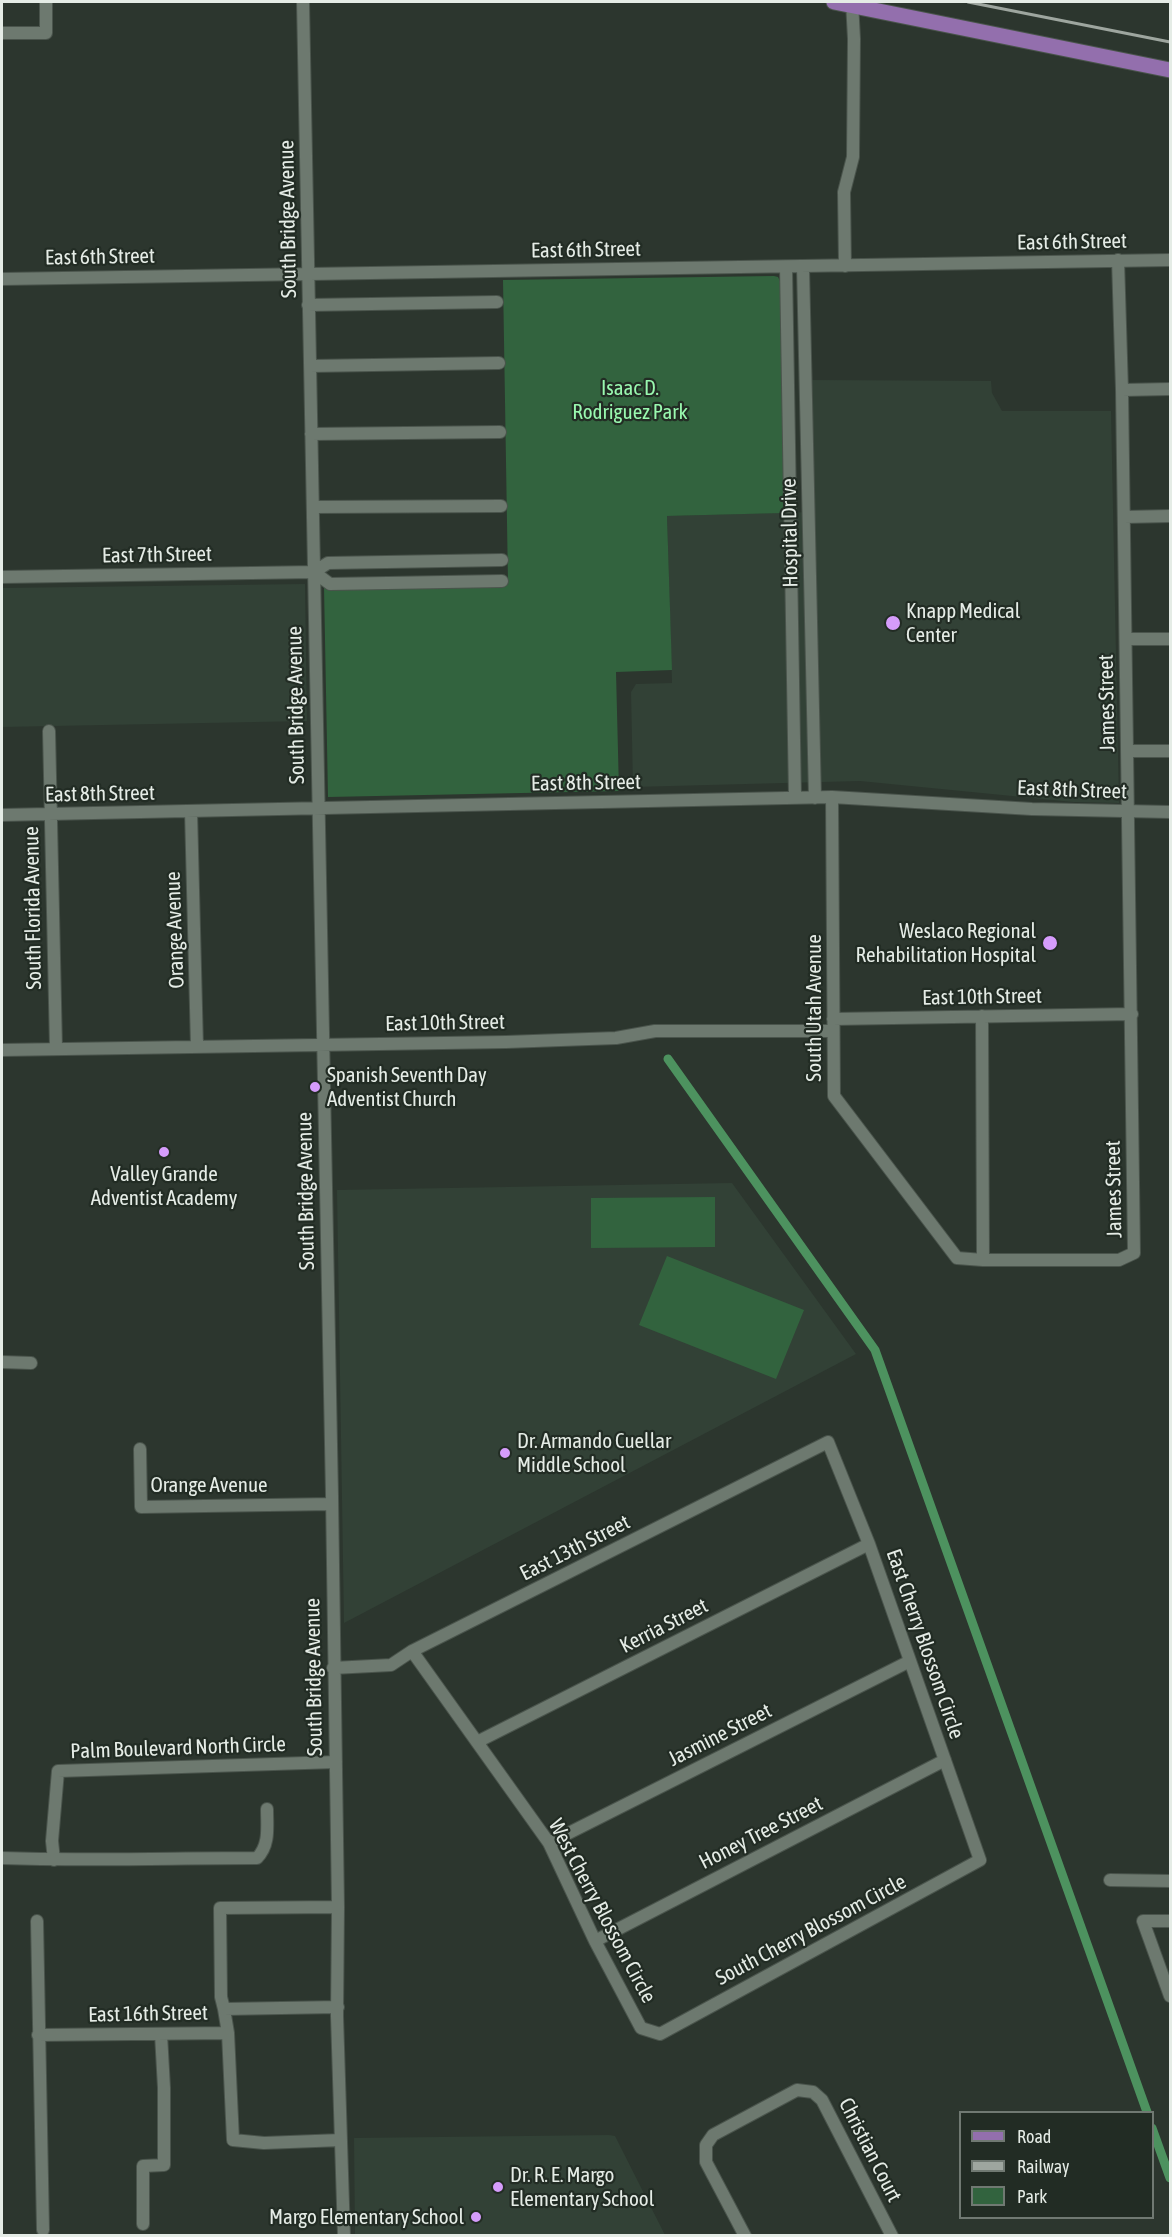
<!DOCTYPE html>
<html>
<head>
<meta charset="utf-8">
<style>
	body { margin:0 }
	#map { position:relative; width:1172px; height:2237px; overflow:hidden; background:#2c362e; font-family:"Asap Condensed",sans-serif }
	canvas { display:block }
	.frame { position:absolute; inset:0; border:3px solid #e5ece6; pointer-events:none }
	.legend { position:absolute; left:959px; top:2111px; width:195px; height:108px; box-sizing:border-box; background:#222c24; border:2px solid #707972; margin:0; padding:8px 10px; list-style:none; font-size:18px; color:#e5ece6 }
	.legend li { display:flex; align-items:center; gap:12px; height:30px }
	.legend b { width:30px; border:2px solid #707972 }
</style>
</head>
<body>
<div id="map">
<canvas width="1172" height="2237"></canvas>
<div class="frame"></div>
<ul class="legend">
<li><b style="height:8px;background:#936fad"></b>Road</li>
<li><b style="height:8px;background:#9ea69f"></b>Railway</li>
<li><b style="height:16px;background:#32633e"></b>Park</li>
</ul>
</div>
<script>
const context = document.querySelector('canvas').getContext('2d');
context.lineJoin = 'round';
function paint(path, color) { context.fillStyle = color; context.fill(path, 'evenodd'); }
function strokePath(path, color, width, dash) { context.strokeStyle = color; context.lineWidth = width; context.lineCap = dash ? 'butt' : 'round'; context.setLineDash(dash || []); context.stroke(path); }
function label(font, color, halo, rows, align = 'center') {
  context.font = font + ' "Asap Condensed",sans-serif'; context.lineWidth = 4.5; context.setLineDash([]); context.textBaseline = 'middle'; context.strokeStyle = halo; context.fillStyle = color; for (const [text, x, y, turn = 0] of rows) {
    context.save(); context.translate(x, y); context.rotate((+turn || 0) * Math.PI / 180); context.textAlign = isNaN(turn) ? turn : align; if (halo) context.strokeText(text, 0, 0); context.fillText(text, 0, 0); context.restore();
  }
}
paint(new Path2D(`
	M 812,380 L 991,381 L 992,393 L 1002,411 L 1111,411 L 1119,803 L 1073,802 L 860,781 L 633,787 L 631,692 L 636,684 L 672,683 L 667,516 L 813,512 Z
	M 305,584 L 307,721 L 2,727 L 2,588 Z
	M 732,1183 L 856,1354 L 344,1623 L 337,1190 Z
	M 609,2135 L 615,2136 L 665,2235 L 355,2235 L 354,2138 Z`), '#324136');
paint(new Path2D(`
	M 774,276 L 778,277 L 781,283 L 784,513 L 667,516 L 672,670 L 616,672 L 619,791 L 328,797 L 324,587 L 508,583 L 503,280 Z
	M 715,1197 L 715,1247 L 591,1248 L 591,1198 Z
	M 667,1256 L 804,1310 L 776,1379 L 639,1325 Z`), '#32633e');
strokePath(new Path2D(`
	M 668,1059 L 875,1350 L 1147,2112
	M 1152,2128 L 1170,2178`), '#4d925f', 9);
const minor = new Path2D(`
	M 303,2 L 332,1496 L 338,1907 L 337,2016 L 344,2236
	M 2,33 L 46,33 L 46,2
	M 845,266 L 844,192 L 853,157 L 854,39 L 852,2
	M 786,267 L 795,798
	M 803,267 L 815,798
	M 2,279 L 1170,260
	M 308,305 L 497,302
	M 310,366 L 499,363
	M 1122,390 L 1170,389
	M 311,434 L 500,432
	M 313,507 L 501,506
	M 1124,517 L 1170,516
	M 314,572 L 330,584 L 502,581
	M 2,577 L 314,572 L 328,563 L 502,560
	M 1126,639 L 1170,639
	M 49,731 L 56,1048
	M 1128,751 L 1170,751
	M 832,797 L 834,1096 L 957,1258 L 983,1260
	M 191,811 L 197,1047
	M 2,815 L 832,797 L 1032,809 L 1170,812
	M 982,1016 L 983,1260 L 1119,1260 L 1134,1253 L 1122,390 L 1118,260
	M 833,1019 L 1132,1014
	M 2,1050 L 506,1042 L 616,1038 L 655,1031 L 833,1031
	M 2,1362 L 31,1363
	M 140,1449 L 141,1507 L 332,1504
	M 333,1668 L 391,1665 L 412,1651 L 828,1442 L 869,1544 L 980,1860 L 660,2034 L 641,2028 L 595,1941 L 549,1843 L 412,1651
	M 477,1742 L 869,1544
	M 549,1843 L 910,1661
	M 2,1858 C 87,1861 172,1858 257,1858 C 270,1845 267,1827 267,1809
	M 54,1860 L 52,1841 L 58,1771 L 336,1762
	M 1110,1880 L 1170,1881
	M 37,1921 L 43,2230
	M 1170,1921 L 1143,1921 L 1170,1996
	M 595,1941 L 945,1760
	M 224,2009 L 221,1997 L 220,1908 L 338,1907
	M 228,2033 L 233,2140 L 264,2143 L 341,2140
	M 38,2035 L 228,2033 L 224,2009 L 338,2007
	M 143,2224 L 143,2166 L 164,2165 L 164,2088 L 161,2034
	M 745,2236 L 706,2162 L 706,2145 L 713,2135 L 797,2090 L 813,2092 L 822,2100 L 892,2236`);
const major = new Path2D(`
	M 834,2 L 1170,70`);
strokePath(minor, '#4a544c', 14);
strokePath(major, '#4a544c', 17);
strokePath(minor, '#6d796f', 12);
strokePath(major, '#936fad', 15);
strokePath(new Path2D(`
	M 968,2 L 1170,42`), '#9ea69f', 3);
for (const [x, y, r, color] of [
	[893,623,8,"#d59cfb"],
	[1050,943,8,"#d59cfb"],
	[315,1087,6,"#d59cfb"],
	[164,1152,6,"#d59cfb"],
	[505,1453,6,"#d59cfb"],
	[498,2187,6,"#d59cfb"],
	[476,2217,6,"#d59cfb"]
]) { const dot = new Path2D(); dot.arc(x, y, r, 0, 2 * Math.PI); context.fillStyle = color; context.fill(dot); strokePath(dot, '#222c24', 2); }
label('21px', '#e5ece6', '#222c24', [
	["South Bridge Avenue",288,219,-91],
	["East 6th Street",1072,242,-1],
	["East 6th Street",586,250,-1],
	["East 6th Street",100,257,-1],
	["Hospital Drive",790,533,-91],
	["East 7th Street",157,555,-1],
	["James Street",1107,703,-91],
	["South Bridge Avenue",296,705,-91],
	["East 8th Street",586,783,-1],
	["East 8th Street",1072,790,2],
	["East 8th Street",100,794,-1],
	["South Florida Avenue",33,908,-91],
	["Orange Avenue",175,930,-92],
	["East 10th Street",982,997,-1],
	["South Utah Avenue",814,1008,-90],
	["East 10th Street",445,1023,-1],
	["James Street",1114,1189,-91],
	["South Bridge Avenue",306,1191,-91],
	["Orange Avenue",209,1485],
	["East 13th Street",575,1548,-27],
	["Kerria Street",664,1626,-27],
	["East Cherry Blossom Circle",925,1644,71],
	["South Bridge Avenue",314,1677,-91],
	["Jasmine Street",720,1735,-27],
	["Palm Boulevard North Circle",178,1748,-2],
	["Honey Tree Street",761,1833,-27],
	["West Cherry Blossom Circle",602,1911,62],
	["South Cherry Blossom Circle",811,1930,-28],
	["East 16th Street",148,2014,-1],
	["Christian Court",870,2150,63]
]);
label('21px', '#99f8af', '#222c24', [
	["Isaac D.",630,388],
	["Rodriguez Park",630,412]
]);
label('21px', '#e5ece6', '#222c24', [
	["Knapp Medical",906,611],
	["Center",906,635],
	["Weslaco Regional",1036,931,"right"],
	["Rehabilitation Hospital",1036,955,"right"],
	["Spanish Seventh Day",327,1075],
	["Adventist Church",327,1099],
	["Valley Grande",164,1174,"center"],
	["Adventist Academy",164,1198,"center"],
	["Dr. Armando Cuellar",517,1441],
	["Middle School",517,1465],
	["Dr. R. E. Margo",510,2175],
	["Elementary School",510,2199],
	["Margo Elementary School",464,2217,"right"]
], 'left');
</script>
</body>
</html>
